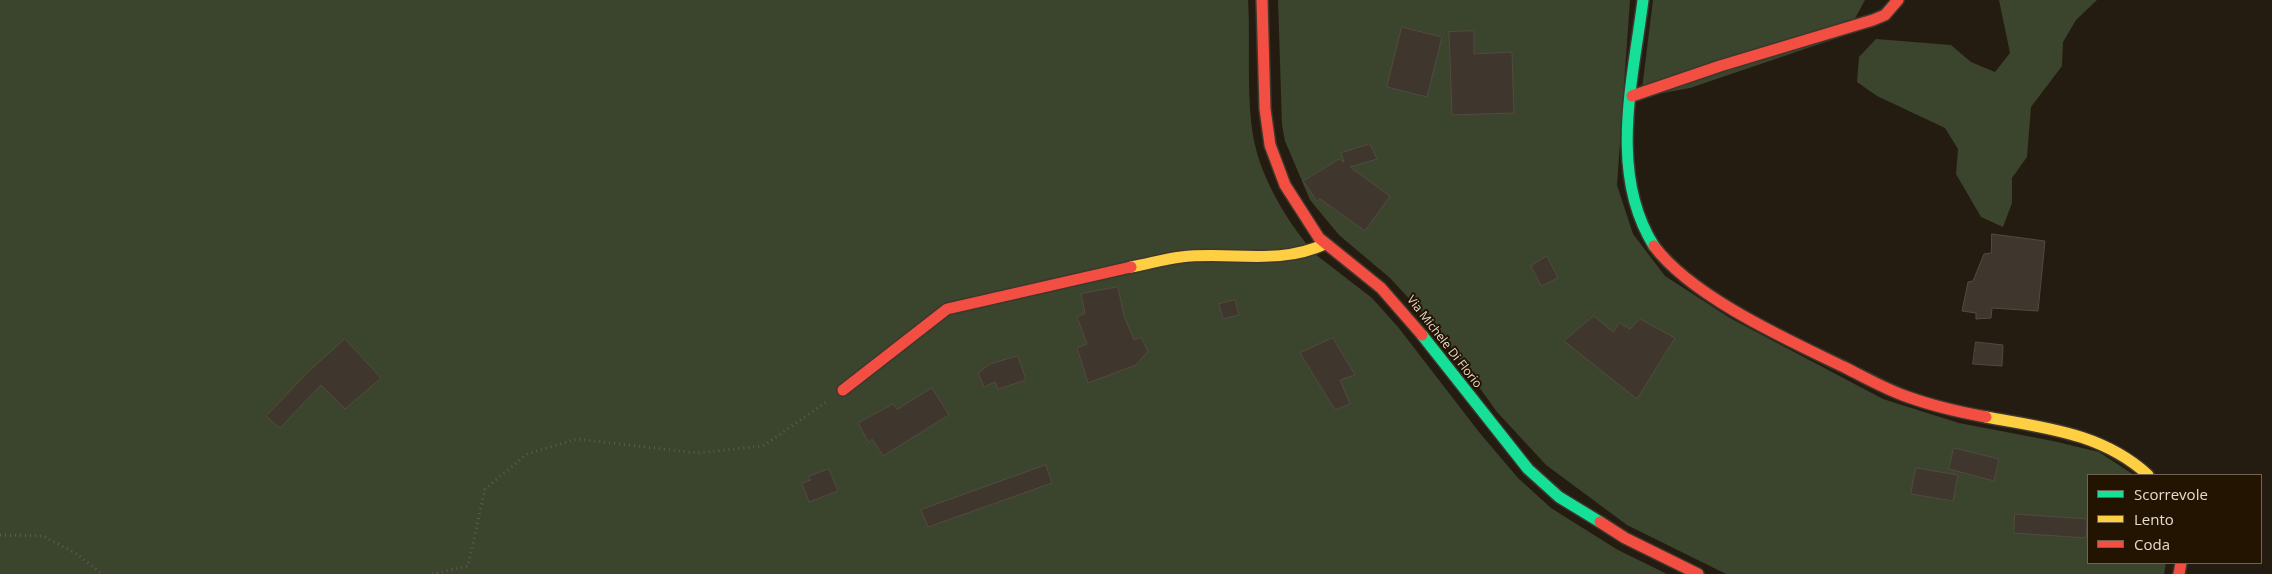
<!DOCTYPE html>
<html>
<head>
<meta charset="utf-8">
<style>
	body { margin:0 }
	#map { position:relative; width:2272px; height:574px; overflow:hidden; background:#251c11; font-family:"Open Sans",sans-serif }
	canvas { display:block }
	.legend { position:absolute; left:2087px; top:474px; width:175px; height:90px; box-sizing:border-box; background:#231402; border:1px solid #716354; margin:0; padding:6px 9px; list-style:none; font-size:15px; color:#e5dace }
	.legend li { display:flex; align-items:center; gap:10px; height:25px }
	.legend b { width:25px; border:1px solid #716354 }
</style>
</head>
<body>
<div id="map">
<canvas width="2272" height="574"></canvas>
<ul class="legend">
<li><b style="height:6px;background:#16e098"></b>Scorrevole</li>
<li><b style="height:6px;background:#ffcf43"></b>Lento</li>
<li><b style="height:6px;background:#f24e42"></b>Coda</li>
</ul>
</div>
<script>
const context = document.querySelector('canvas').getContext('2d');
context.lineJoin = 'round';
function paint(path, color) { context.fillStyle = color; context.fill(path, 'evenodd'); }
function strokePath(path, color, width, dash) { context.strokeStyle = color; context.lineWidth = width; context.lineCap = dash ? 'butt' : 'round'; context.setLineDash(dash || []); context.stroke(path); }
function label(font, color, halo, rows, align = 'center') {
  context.font = font + ' "Open Sans",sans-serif'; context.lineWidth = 4; context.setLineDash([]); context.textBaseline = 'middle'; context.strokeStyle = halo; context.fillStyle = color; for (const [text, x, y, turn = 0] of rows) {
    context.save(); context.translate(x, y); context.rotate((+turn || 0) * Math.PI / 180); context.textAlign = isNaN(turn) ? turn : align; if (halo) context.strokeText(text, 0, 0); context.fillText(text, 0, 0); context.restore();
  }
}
paint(new Path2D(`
	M 0,0 L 1248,0 C 1251,45 1245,106 1256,149 C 1265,185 1291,227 1315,254 L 1372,298 L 1398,327 L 1479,432 L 1518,478 L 1551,508 L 1618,550 L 1667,574 L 0,574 Z
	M 1278,0 L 1630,0 L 1617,185 L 1633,234 L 1665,276 L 1730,318 L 1883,399 L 1959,423 L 2053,441 L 2099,452 L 2134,475 L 2088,475 L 2088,563 L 2166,563 L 2164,574 L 1726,574 L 1627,525 L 1546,465 L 1497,412 L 1438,330 L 1390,278 L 1339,235 L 1310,200 L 1285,141 L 1282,125 Z
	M 1653,0 L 1865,0 L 1846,35 L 1690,88 L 1641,97 Z
	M 1999,0 L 2097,0 L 2076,20 L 2063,42 L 2062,66 L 2031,107 L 2027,157 L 2012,178 L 2012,203 L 2003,227 L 1981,217 L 1956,174 L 1958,149 L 1945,128 L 1877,96 L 1857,82 L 1859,57 L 1876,39 L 1951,45 L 1971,62 L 1995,72 L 2010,53 Z`), '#3b442d');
const building = new Path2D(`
	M 1402,27 L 1442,37 L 1427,97 L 1387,87 Z
	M 1474,31 L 1474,54 L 1512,52 L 1514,113 L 1452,115 L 1449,32 Z
	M 1370,144 L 1377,159 L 1350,167 L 1390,196 L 1365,231 L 1320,199 L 1317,201 L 1303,181 L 1339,159 L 1344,162 L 1341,153 Z
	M 1992,234 L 2045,241 L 2038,311 L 1992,308 L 1991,318 L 1976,319 L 1976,313 L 1962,311 L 1968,282 L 1973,281 L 1984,254 L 1991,253 Z
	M 1547,256 L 1558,278 L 1541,286 L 1531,266 Z
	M 1118,287 L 1124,316 L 1134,340 L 1141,337 L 1148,351 L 1136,365 L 1088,383 L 1077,348 L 1087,344 L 1077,317 L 1085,313 L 1081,294 Z
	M 1235,300 L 1239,315 L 1223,319 L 1219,304 Z
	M 1594,316 L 1613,332 L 1619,323 L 1630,329 L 1640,319 L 1675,338 L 1637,399 L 1564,341 Z
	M 1333,338 L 1355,375 L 1340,380 L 1350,404 L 1335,410 L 1300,353 Z
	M 345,339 L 381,378 L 345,409 L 321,385 L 280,428 L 266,416 L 308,372 Z
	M 1976,342 L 2003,345 L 2002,366 L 1973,364 Z
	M 1018,356 L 1026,380 L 998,389 L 995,382 L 984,387 L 978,373 L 990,364 Z
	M 932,388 L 949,415 L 883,456 L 872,439 L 869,443 L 858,423 L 893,404 L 897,409 Z
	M 1954,448 L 1999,459 L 1994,481 L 1949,469 Z
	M 1046,465 L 1052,483 L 928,527 L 921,510 Z
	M 1916,468 L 1958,475 L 1953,501 L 1911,494 Z
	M 829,469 L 838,491 L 809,502 L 802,483 L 811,480 L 808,477 Z
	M 2015,514 L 2087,519 L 2086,538 L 2014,533 Z`);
paint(building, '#3f372d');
strokePath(building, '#524a41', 1);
const fast = new Path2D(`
	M 1643,0 C 1633,80 1608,173 1654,246
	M 1422,335 L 1528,469 L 1559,497 L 1600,522`);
const slow = new Path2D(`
	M 1131,267 C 1148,264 1164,259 1181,257 C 1230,251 1278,266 1325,244
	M 1986,417 C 2045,428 2102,433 2148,475`);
const jam = new Path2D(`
	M 1262,0 L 1265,109 L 1270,145 L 1285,185 L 1319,238 L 1381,288 L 1422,335
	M 1632,96 L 1720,66 L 1873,20 L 1885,15 L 1898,0
	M 1654,246 C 1692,297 1788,340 1846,368 C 1866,378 1887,390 1908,397 C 1933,406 1959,412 1986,417
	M 843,390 L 947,309 L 1131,267
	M 1600,522 L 1625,538 L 1698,574
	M 2179,574 L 2181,563`);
strokePath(fast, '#3e372d', 14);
strokePath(slow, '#3e372d', 14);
strokePath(jam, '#3e372d', 14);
strokePath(new Path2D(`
	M 0,535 L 43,536 L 77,554 L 102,574
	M 432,574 L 468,566 L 485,489 L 527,454 L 577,439 L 697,453 L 763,446 L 829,400`), '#625855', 3, [1, 4]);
strokePath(fast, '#16e098', 11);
strokePath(slow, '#ffcf43', 11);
strokePath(jam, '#f24e42', 11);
label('12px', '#e5dace', '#231402', [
	["Via Michele Di Florio",1444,342,52]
]);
</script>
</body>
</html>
